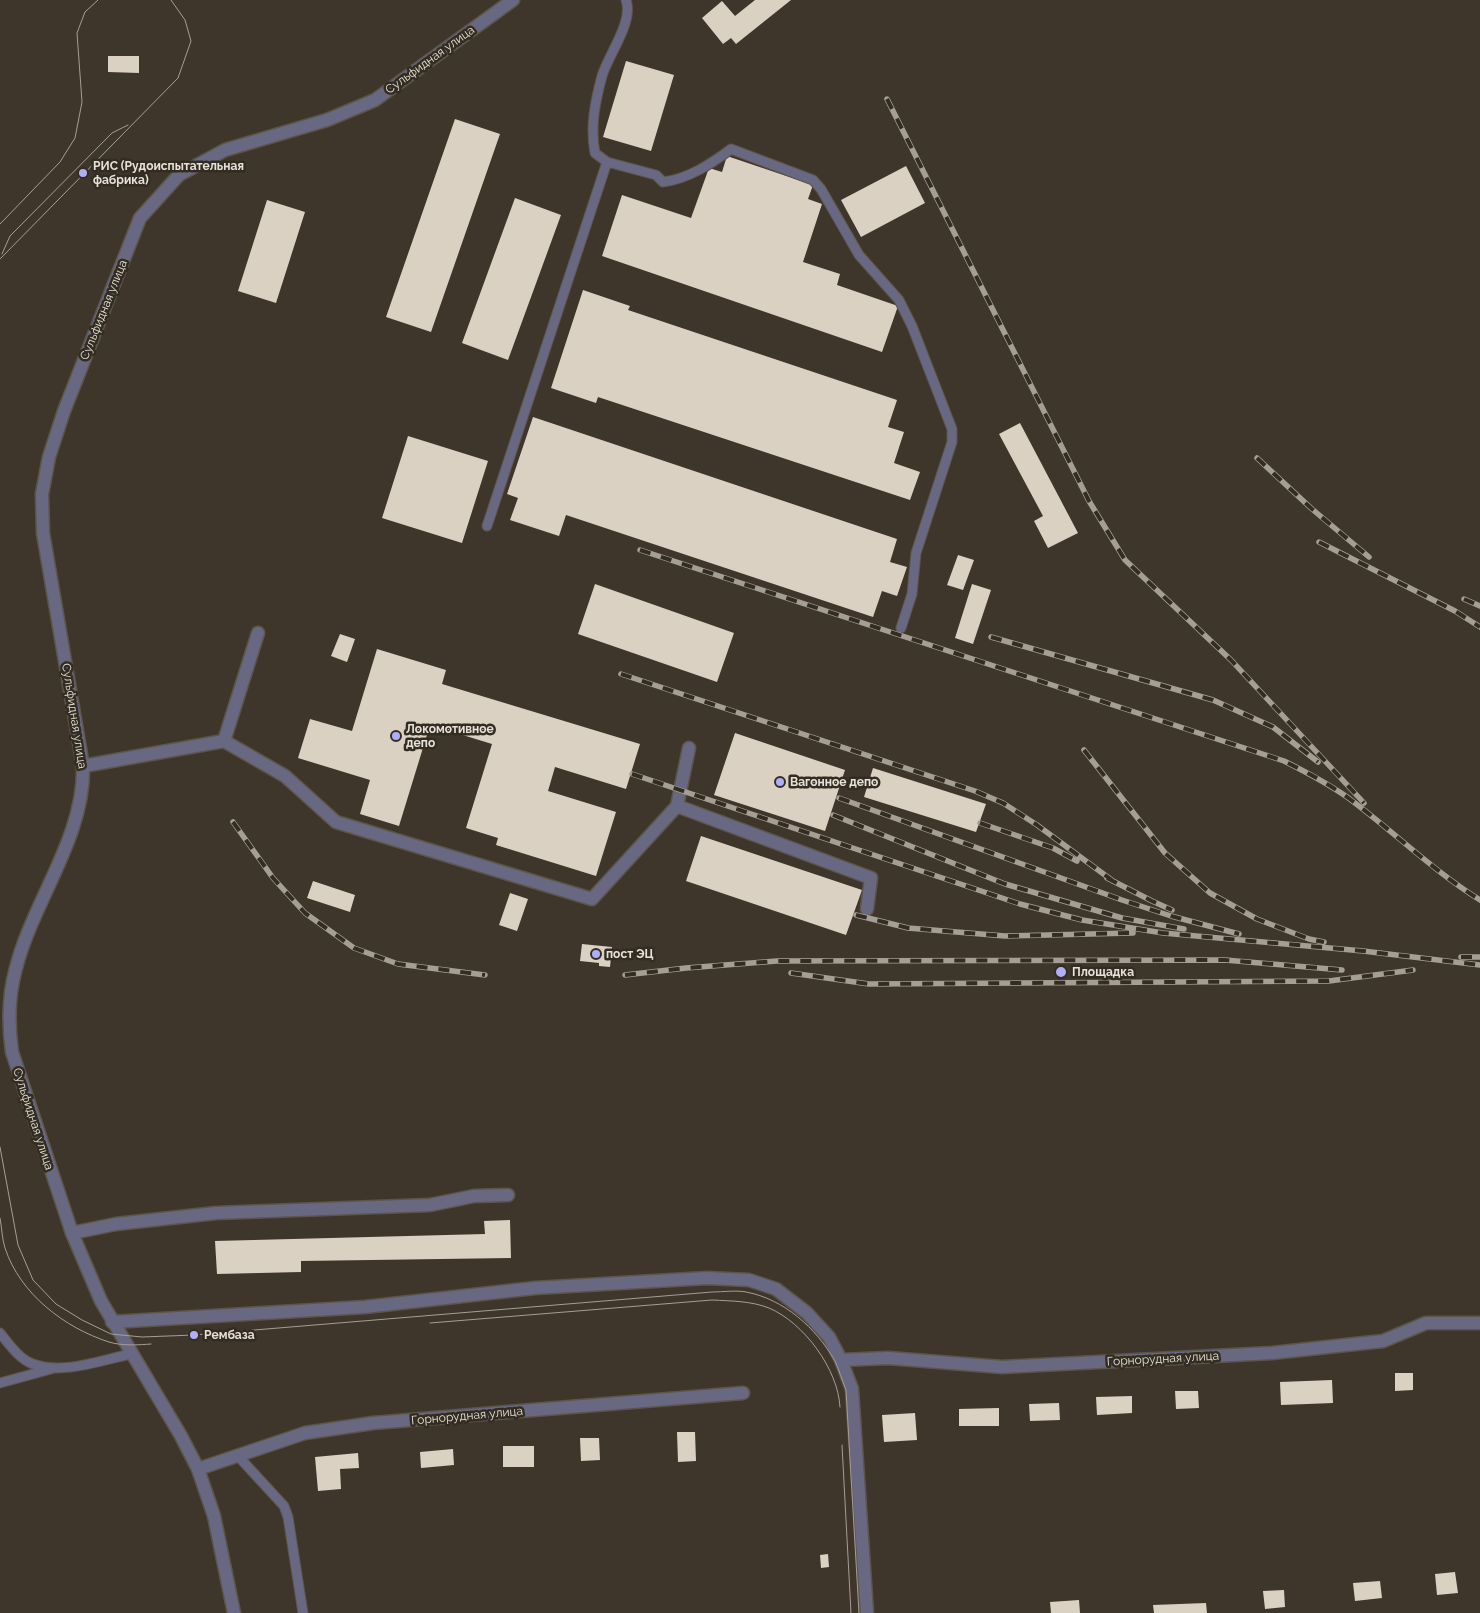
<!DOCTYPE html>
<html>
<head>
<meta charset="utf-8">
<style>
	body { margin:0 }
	canvas { display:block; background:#3e362a }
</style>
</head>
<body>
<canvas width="1480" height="1613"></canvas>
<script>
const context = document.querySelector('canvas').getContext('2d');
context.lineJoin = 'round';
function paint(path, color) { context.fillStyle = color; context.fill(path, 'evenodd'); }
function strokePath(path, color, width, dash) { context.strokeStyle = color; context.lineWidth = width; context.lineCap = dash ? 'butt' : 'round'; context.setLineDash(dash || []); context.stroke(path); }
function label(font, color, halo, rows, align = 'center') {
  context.font = font + ' Raleway,sans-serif'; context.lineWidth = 5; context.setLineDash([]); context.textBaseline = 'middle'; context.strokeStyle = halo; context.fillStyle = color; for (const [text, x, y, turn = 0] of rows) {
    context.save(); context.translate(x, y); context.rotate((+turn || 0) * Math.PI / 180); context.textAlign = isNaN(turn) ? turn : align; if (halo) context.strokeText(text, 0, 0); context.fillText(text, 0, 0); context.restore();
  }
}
paint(new Path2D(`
	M 755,0 L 791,0 L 736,44 L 731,38 L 723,44 L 702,18 L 722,1 L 735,16 Z
	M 108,56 L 139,56 L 139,73 L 108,72 Z
	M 626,61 L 674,75 L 651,151 L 603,137 Z
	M 455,119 L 500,134 L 431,332 L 386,317 Z
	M 727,156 L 813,185 L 808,199 L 822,204 L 803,262 L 840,274 L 837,285 L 898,306 L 882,352 L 602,256 L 622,195 L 691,218 L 709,168 L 722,172 Z
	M 906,166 L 925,203 L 861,237 L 841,200 Z
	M 515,198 L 561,215 L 508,360 L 462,343 Z
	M 267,200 L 305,212 L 276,303 L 238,291 Z
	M 583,290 L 630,306 L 628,310 L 897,400 L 888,427 L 904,432 L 894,463 L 920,472 L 910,500 L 598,397 L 596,403 L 551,388 Z
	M 533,417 L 897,539 L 890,562 L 907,567 L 897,596 L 882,591 L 873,617 L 566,515 L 559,536 L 510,520 L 518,498 L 507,494 Z
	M 1020,423 L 1078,533 L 1048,548 L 1034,521 L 1043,516 L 999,434 Z
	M 408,436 L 488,461 L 462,543 L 382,518 Z
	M 958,555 L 974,560 L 963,590 L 947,585 Z
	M 595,584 L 734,633 L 717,682 L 578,634 Z
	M 972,584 L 991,590 L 973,644 L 955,638 Z
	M 340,634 L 355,639 L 347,662 L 331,656 Z
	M 377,649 L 446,670 L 442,684 L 640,744 L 626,789 L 555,767 L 548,791 L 616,812 L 596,876 L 496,845 L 498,838 L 466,828 L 492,744 L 430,725 L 399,826 L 360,814 L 370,780 L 298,758 L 310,719 L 352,731 Z
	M 735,733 L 845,770 L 825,831 L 714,795 Z
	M 873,768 L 986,804 L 976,832 L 864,797 Z
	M 701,836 L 862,890 L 846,935 L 686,881 Z
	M 313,881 L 355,895 L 350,912 L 307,898 Z
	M 510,893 L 528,899 L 517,931 L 499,925 Z
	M 582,944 L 612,947 L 610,967 L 599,966 L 599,963 L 580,961 Z
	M 510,1220 L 511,1258 L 301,1261 L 301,1272 L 217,1274 L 215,1241 L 485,1234 L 484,1221 Z
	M 1395,1373 L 1413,1373 L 1413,1390 L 1395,1391 Z
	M 1332,1380 L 1333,1403 L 1281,1405 L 1280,1382 Z
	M 1175,1391 L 1198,1391 L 1199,1408 L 1176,1409 Z
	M 1132,1396 L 1132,1413 L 1097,1415 L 1096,1397 Z
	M 1059,1403 L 1060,1420 L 1030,1421 L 1029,1404 Z
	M 999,1408 L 999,1426 L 959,1426 L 959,1409 Z
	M 915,1413 L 917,1440 L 884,1442 L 882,1415 Z
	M 677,1432 L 695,1432 L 696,1461 L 678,1462 Z
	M 580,1438 L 599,1438 L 600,1460 L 581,1461 Z
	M 503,1446 L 534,1446 L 534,1467 L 503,1467 Z
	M 453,1449 L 454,1465 L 421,1468 L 420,1452 Z
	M 358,1453 L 359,1468 L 340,1469 L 341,1489 L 318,1491 L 315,1457 Z
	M 828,1554 L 829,1567 L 821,1568 L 820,1555 Z
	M 1455,1572 L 1458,1593 L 1437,1595 L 1435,1574 Z
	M 1380,1581 L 1382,1598 L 1355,1601 L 1353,1583 Z
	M 1284,1590 L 1285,1607 L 1265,1609 L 1263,1591 Z
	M 1079,1600 L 1080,1613 L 1051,1613 L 1050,1602 Z
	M 1206,1603 L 1207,1613 L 1154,1613 L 1153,1605 Z`), '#dad1c2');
const service = new Path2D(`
	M 607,162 L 656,175 L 663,182 C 688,179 711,164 731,149 L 813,180 L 821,189 L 859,255 L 899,300 L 912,326 L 952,429 L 952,442 L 916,553 L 912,594 L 901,628
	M 487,526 L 607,162 L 595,153 C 590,127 595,102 602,76 C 608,55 634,22 626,0
	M 0,1333 C 9,1344 19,1359 33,1364 C 63,1375 101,1360 131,1354
	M 0,1383 L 51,1369
	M 238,1456 L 284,1506 L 288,1517 L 303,1613`);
const minor = new Path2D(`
	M 224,741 L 285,776 L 336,822 L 592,899 L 677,806 L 689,748
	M 83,766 L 224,741 L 258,633
	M 677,806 L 871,878 L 867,909
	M 72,1233 L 116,1224 L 216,1213 L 430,1205 L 474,1196 L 508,1195
	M 112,1322 L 365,1307 L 535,1288 L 707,1278 L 749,1280 L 776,1289 L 807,1313 L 829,1337 L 841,1360 L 852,1389 L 867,1613
	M 841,1360 L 888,1358 L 1002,1367 L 1272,1353 L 1383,1341 L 1426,1323 L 1480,1323
	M 198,1469 L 305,1433 L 373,1423 L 743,1393`);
const tertiary = new Path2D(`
	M 234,1613 L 214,1516 L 198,1469 L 181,1436 L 101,1301 L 72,1233 L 12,1052 C 8,1023 8,996 16,968 C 33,901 85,837 83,766 L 43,533 L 42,494 L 49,457 L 64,411 L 140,218 L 179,175 L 225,150 L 327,120 L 375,100 L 513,0`);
strokePath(service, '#5c554a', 11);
strokePath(minor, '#5c554a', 15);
strokePath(tertiary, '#5c554a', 15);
strokePath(service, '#686883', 9);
strokePath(minor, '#686883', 12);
strokePath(tertiary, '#686883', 12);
strokePath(new Path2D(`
	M 0,224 L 60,162 L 75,138 L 82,102 L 77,33 L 85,12 L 98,0
	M 2,254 L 10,236 L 112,133 L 128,125
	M 0,259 L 178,78 L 191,41 L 185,20 L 171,0
	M 0,1147 L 18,1245 L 33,1280 L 56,1304 L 82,1320 L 111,1334 L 142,1337 L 194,1335 L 712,1292 C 723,1292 736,1290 746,1292 C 784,1299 816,1328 835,1361 C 839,1370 842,1380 846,1390 L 859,1613
	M 0,1218 C 2,1228 2,1239 5,1248 C 20,1294 65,1328 109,1342 C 121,1346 139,1345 151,1344
	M 430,1323 L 712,1300 C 732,1301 751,1301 769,1308 C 804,1323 838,1369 840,1407
	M 842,1445 L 851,1613`), '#a59e95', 1);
const rail = new Path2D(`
	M 887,99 L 1089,501 L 1125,560 L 1231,660 L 1364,803
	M 1257,458 L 1312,509 L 1369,557
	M 1319,542 L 1455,611 L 1480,627
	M 640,550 L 1284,761 C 1306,772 1327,783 1347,797 C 1392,830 1432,870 1480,900
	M 1464,599 L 1480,606
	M 991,637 L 1213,700 L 1273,727 L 1318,762
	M 621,674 L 975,791 L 1003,803 L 1037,825 L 1113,881
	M 1084,750 L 1165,853 L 1210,893 L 1257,919 L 1309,939 L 1324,942
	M 632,774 L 1020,904 L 1082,920 L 1163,933 L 1363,951 L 1480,965
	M 839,798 L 1122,900 L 1171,916 L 1239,934
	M 833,815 L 1005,884 L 1122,918 L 1184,929
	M 233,822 L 273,878 L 305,913 L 354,948 L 398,964 L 485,975
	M 980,823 L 1053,848 L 1077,861
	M 1107,878 L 1152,901 L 1172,910
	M 856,915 L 908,928 L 1005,936 L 1133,933
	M 1461,957 L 1480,957
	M 791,973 L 869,984 L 1329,981 L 1413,970
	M 625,975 L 686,968 L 777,961 L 1225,960 L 1342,970`);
strokePath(rail, '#a59e95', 5.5);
strokePath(rail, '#332c20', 4, [11]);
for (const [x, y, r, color] of [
	[83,173,5,"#b0aefa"],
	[396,736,5,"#b0aefa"],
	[780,782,5,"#b0aefa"],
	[596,954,5,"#b0aefa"],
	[1061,972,6,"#b0aefa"],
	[194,1335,5,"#b0aefa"]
]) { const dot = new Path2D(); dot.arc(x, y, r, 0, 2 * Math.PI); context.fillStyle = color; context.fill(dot); strokePath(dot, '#332c20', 2); }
label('12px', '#e6e1da', '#332c20', [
	["Сульфидная улица",430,60,-36],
	["Сульфидная улица",104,310,-68],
	["Сульфидная улица",74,716,81],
	["Сульфидная улица",33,1119,72],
	["Горнорудная улица",1163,1359,-3],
	["Горнорудная улица",467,1416,-5]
]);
label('bold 12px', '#e6e1da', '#332c20', [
	["РИС (Рудоиспытательная",93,166],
	["фабрика)",93,180],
	["Локомотивное",406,729],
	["депо",406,743],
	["Вагонное депо",790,782],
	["пост ЭЦ",606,954],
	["Площадка",1072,972],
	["Рембаза",204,1335]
], 'left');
</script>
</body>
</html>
